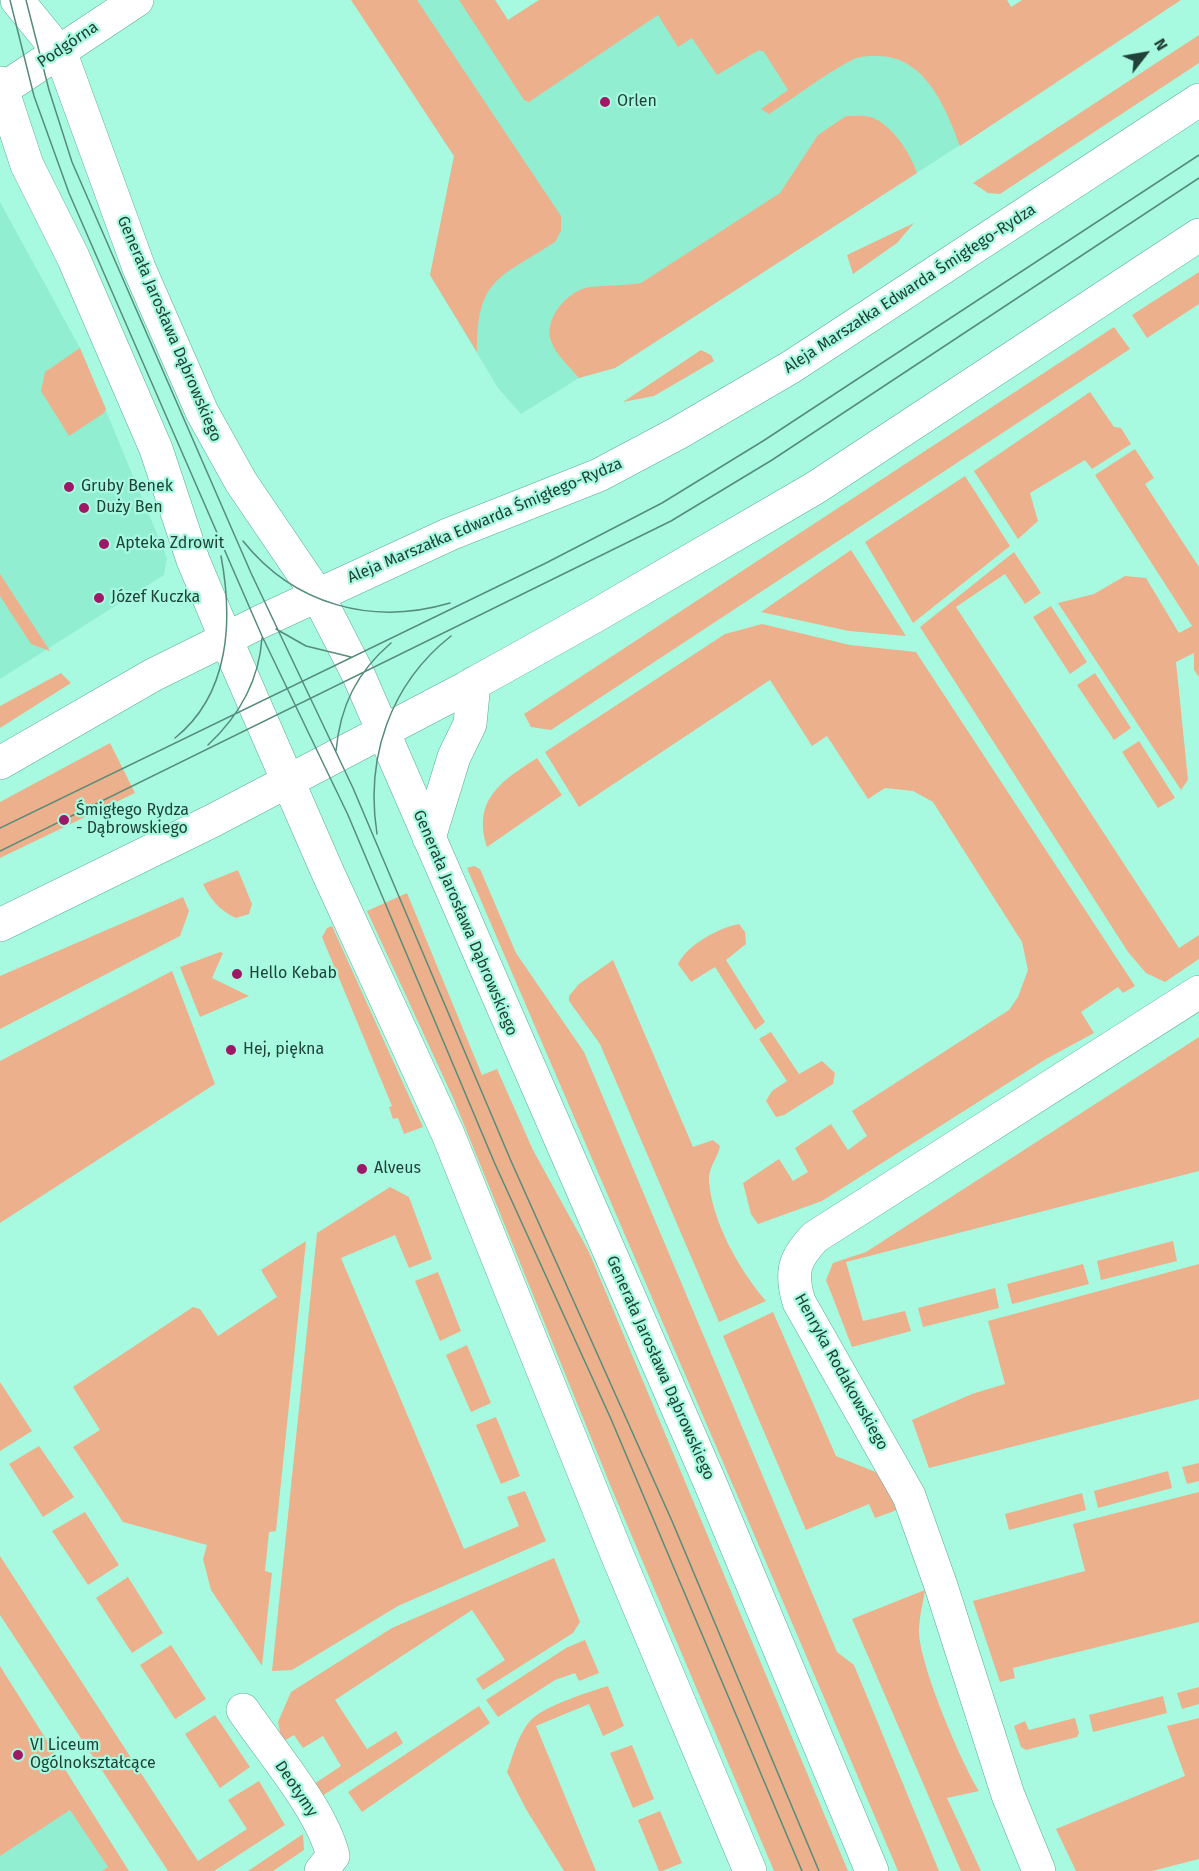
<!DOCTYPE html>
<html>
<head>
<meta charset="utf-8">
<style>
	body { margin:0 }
	#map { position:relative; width:1199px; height:1871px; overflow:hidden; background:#a7fadf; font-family:"Fira Sans",sans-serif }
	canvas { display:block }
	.north { position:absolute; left:1115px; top:24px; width:60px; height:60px; -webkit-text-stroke:4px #a7fadf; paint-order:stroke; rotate:59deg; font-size:16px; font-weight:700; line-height:24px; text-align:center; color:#204237 }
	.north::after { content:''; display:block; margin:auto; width:21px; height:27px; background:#204237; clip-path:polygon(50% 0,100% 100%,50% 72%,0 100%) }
</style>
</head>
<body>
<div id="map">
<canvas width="1199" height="1871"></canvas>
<div class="north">N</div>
</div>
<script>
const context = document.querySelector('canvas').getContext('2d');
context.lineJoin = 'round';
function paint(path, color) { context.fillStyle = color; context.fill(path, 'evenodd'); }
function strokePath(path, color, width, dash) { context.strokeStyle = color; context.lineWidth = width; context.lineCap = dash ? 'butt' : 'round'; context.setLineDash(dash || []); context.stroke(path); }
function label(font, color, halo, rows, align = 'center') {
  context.font = font + ' "Fira Sans",sans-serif'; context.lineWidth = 4.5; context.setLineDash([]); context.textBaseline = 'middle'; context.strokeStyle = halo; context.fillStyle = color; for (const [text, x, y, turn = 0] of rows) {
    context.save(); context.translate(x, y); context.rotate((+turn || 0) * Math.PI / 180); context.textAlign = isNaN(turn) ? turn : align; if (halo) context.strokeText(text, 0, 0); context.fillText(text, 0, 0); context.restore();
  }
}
paint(new Path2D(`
	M 352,0 L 495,0 L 508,20 L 539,0 L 1007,0 L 1056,83 L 615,368 L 579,378 L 521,414 L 498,388 L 430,275 L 454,156 Z
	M 0,202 L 80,348 L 167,558 L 164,575 L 0,679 Z
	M 0,1700 L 108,1867 L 102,1871 L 0,1871 Z`), '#92eed1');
paint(new Path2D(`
	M 351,0 L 417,0 L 561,216 L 561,231 L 555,242 C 498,279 477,278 477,352 L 430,275 L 454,156 Z
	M 459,0 L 495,0 L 508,20 L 539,0 L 1007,0 L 1011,7 L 1022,0 L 1181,0 L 960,146 C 946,108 925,55 876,56 C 868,56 861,56 854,59 C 824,74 797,96 769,114 L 761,109 L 788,90 L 764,52 L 759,50 L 717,75 L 692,38 L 678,47 L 658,15 L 529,102 L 524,100 Z
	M 1199,35 L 1199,63 L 1000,194 L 988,193 L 973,183 Z
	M 846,116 C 854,116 864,115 871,117 C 892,125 910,152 917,173 L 615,368 L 579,378 C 570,367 556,355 551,341 C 543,319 568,290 590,287 C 607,285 624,286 641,283 L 780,193 L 818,135 Z
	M 914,223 L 897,243 L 853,274 L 847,255 Z
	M 1199,272 L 1199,304 L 1147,338 L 1132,315 Z
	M 1114,327 L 1130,349 L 551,730 L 531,727 L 524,714 Z
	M 80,348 L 106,409 L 104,413 L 69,436 L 41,391 L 45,372 Z
	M 701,350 L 711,355 L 714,361 L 654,396 L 623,402 Z
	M 1090,392 L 1114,427 L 1121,428 L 1131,444 L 1092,469 L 1085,460 L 1030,493 L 1038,521 L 1018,539 L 974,471 Z
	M 1135,449 L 1154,478 L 1145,484 L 1199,567 L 1199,677 L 1194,670 L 1194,653 L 1176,662 L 1188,780 L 1181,790 L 1058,603 L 1094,594 L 1125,576 L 1146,578 L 1179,633 L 1192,626 L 1095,475 Z
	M 965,476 L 1010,546 L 913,623 L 865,542 Z
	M 851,550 L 906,636 L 849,631 L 761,612 Z
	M 1014,552 L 1041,593 L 1025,604 L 1005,574 L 956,607 L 1179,948 L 1199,935 L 1199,959 L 1165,982 L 1146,973 L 1128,952 L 920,627 Z
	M 0,574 L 50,651 L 31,644 L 0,596 Z
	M 1051,606 L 1087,662 L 1070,674 L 1033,617 Z
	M 762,624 L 850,645 L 916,652 L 1135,986 L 1123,993 L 1118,987 L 1081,1012 L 1094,1033 L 1046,1059 L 822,1201 L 758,1224 L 751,1214 L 743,1183 L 779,1159 L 793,1181 L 808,1172 L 795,1148 L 831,1124 L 848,1150 L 867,1136 L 852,1111 L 1009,1010 L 1018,997 L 1028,970 L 1022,942 L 933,802 L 913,791 L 885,788 L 868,799 L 827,736 L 812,746 L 770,680 L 579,807 L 545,752 L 725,634 Z
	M 61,673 L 71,683 L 0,728 L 0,706 Z
	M 1095,673 L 1131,728 L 1114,740 L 1077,685 Z
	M 1139,741 L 1175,798 L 1158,808 L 1122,752 Z
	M 110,743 L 135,793 L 0,858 L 0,802 Z
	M 537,758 L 562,795 L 487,847 C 472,799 502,781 537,758 Z
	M 474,866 L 480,869 L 516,953 L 584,1052 L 837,1652 L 854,1665 L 939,1871 L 898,1871 C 756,1536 610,1202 467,868 Z
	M 238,870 L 252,904 L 249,914 L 236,918 C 219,910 211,900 203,884 Z
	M 407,893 L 482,1075 L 497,1069 L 533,1150 L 589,1252 L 848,1871 L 774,1871 L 611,1487 L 454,1100 L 367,911 Z
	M 183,897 L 189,911 L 180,936 L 0,1029 L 0,976 Z
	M 739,924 L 745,932 L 746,944 L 726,960 L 765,1022 L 755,1030 L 715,967 L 691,982 L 678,964 C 687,945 718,928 739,924 Z
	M 332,926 L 423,1127 L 404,1134 L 398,1118 L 393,1119 L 389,1107 L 392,1106 L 322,937 L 327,928 Z
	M 220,952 L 223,953 L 212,978 L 249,996 L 200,1017 L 180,967 Z
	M 613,960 L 693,1147 L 713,1140 L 720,1146 C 718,1158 708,1167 709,1181 C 712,1222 740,1271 766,1301 L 719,1322 L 600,1044 L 569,1001 L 569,996 L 579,984 Z
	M 172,971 L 215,1084 L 0,1223 L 0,1061 Z
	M 771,1032 L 799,1074 L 822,1061 L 835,1073 L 833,1084 L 784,1115 L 776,1117 L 766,1101 L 772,1091 L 787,1081 L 759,1039 Z
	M 1199,1037 L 1199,1171 L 846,1262 L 863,1321 L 905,1311 L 911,1331 L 852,1347 L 826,1280 L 833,1263 L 866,1252 Z
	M 390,1187 L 409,1197 L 432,1259 L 409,1268 L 395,1235 L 341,1258 L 464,1549 L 519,1526 L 507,1497 L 525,1491 L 546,1541 L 398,1606 L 292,1670 L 272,1671 L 317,1233 Z
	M 306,1241 L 276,1531 L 269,1532 L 265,1571 L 272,1573 L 262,1666 L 211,1590 L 203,1559 L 207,1545 L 123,1522 L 73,1447 L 100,1430 L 73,1387 L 193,1307 L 200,1309 L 218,1336 L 277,1297 L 261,1270 Z
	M 1173,1241 L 1177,1261 L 1101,1280 L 1097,1261 Z
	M 1083,1264 L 1089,1284 L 1012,1304 L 1007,1284 Z
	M 1199,1264 L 1199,1399 L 929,1468 L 912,1420 L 972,1394 L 1005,1384 L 988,1321 Z
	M 438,1272 L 461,1331 L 440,1341 L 415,1281 Z
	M 995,1288 L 999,1308 L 923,1327 L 918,1308 Z
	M 773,1312 L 836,1456 L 878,1473 L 897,1510 L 875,1518 L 869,1504 L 806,1530 L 723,1336 Z
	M 467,1345 L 491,1403 L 471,1412 L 446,1355 Z
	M 0,1382 L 32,1431 L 0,1451 Z
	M 496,1417 L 520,1476 L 501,1484 L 476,1425 Z
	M 39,1446 L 74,1497 L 43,1517 L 9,1464 Z
	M 1199,1463 L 1199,1481 L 1187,1484 L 1182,1467 Z
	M 1168,1471 L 1172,1488 L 1098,1508 L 1094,1491 Z
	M 1199,1492 L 1199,1622 L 1013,1668 L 1015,1678 L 1000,1682 L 973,1601 L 1085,1571 L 1073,1524 Z
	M 1082,1493 L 1086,1510 L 1009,1530 L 1005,1514 Z
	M 85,1512 L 119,1565 L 88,1585 L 52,1531 Z
	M 0,1556 L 198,1861 L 247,1829 L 228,1800 L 259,1781 L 285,1825 L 214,1871 L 168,1871 L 0,1615 Z
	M 554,1558 L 580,1622 L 573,1633 L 483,1690 L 476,1679 L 505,1660 L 472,1610 L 335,1700 L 367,1749 L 396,1731 L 403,1743 L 319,1798 L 311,1786 L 341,1766 L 323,1736 L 303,1748 L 294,1735 L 282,1742 L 278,1722 L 291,1692 L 392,1628 Z
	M 128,1577 L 163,1633 L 132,1653 L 96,1598 Z
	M 925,1590 C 923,1603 919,1618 919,1631 C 919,1664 961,1762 979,1791 L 947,1798 L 981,1871 L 961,1871 L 852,1619 Z
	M 585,1640 L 599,1673 L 579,1681 L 575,1673 L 555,1680 L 498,1717 L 486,1700 L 566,1648 Z
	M 171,1645 L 206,1699 L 175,1719 L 140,1665 Z
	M 0,1666 L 129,1871 L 102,1871 L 108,1867 L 70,1810 L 0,1856 Z
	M 608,1686 L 624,1726 L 603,1736 L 589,1704 L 536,1726 L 596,1871 L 564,1871 L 526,1809 L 507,1772 C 513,1755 518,1735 530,1721 C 543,1706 589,1692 608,1686 Z
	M 1199,1687 L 1199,1704 L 1182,1709 L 1177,1693 Z
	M 1163,1696 L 1167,1713 L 1093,1732 L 1089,1715 Z
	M 479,1706 L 490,1723 L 362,1812 L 348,1792 Z
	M 215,1715 L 250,1767 L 220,1788 L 185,1734 Z
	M 1075,1718 L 1079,1733 L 1077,1737 L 1026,1750 L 1021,1747 L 1014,1726 L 1025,1721 L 1029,1730 Z
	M 1199,1718 L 1199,1859 L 1152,1871 L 1076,1871 L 1056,1829 L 1185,1776 L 1167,1726 Z
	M 632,1745 L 654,1799 L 633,1808 L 610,1753 Z
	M 660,1811 L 682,1863 L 662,1871 L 659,1871 L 638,1820 Z
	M 303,1834 L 304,1850 L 273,1871 L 248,1871 Z`), '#edb08c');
const minor = new Path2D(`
	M 17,0 L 48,38 L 65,65 L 139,268 L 202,412 L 241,482 L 317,594
	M 0,83 L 27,165 L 73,257 L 156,449 L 193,560 L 226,639
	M 0,91 L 137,0
	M 243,1710 C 270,1750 322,1810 333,1856 L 321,1871
	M 1039,1871 L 1008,1795 L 941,1586 L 909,1496 L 799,1302 C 790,1272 794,1259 815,1237 L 1199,992`);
const major = new Path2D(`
	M 317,594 L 359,676 L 711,1485 L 872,1871
	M 226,639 L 328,873 L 448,1134 L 616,1552 L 750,1871
	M 0,763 L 153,675 L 262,621 L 450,534 L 599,475 L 678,433 L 791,367 L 1199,100
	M 429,838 L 454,757 L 470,724 L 474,683
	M 0,925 L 212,821 L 466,688 L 595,616 L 815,488 L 1199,235`);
strokePath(minor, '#5aab93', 34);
strokePath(major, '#5aab93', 34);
strokePath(minor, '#fff', 33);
strokePath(major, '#fff', 33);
strokePath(new Path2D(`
	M 10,0 L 34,96 L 69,193 L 262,636 L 348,815 L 495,1164 L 611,1419 L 802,1871
	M 26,0 L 49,90 L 72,162 L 251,573 L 353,788 L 511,1161 L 672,1521 L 819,1871
	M 243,541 C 294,605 372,626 450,603
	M 276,629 L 306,646 L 351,657
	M 175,738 C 230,694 233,620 221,556
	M 208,745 C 239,716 259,681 262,638
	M 336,751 C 340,706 357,672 391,643
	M 0,828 L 546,563 L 662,503 L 763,441 L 1199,155
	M 377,834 C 365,758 390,684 451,636
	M 0,851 L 671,521 L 772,460 L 1199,178`), '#568c7a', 1.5);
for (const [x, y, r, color] of [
	[605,102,6,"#9f1866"],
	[69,487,6,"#9f1866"],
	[84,508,6,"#9f1866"],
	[104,544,6,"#9f1866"],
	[99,598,6,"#9f1866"],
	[64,820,6,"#9f1866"],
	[237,974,6,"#9f1866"],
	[231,1050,6,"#9f1866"],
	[362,1169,6,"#9f1866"],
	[18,1755,6,"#9f1866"]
]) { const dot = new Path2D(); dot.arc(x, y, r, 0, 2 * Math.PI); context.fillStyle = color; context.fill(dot); strokePath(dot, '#a7fadf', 2); }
label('16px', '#204237', '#a7fadf', [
	["Podgórna",68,45,-34],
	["Aleja Marszałka Edwarda Śmigłego-Rydza",910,289,-33],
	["Generała Jarosława Dąbrowskiego",169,329,67],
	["Aleja Marszałka Edwarda Śmigłego-Rydza",485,521,-23],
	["Generała Jarosława Dąbrowskiego",465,923,67],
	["Generała Jarosława Dąbrowskiego",660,1368,66],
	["Henryka Rodakowskiego",841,1372,61],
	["Deotymy",296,1789,56]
]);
label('16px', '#204237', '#a7fadf', [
	["Orlen",617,102],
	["Gruby Benek",81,487],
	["Duży Ben",96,508],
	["Apteka Zdrowit",116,544],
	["Józef Kuczka",111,598],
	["Śmigłego Rydza",76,811],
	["- Dąbrowskiego",76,829],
	["Hello Kebab",249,974],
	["Hej, piękna",243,1050],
	["Alveus",374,1169],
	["VI Liceum",30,1746],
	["Ogólnokształcące",30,1764]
], 'left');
</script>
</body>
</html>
